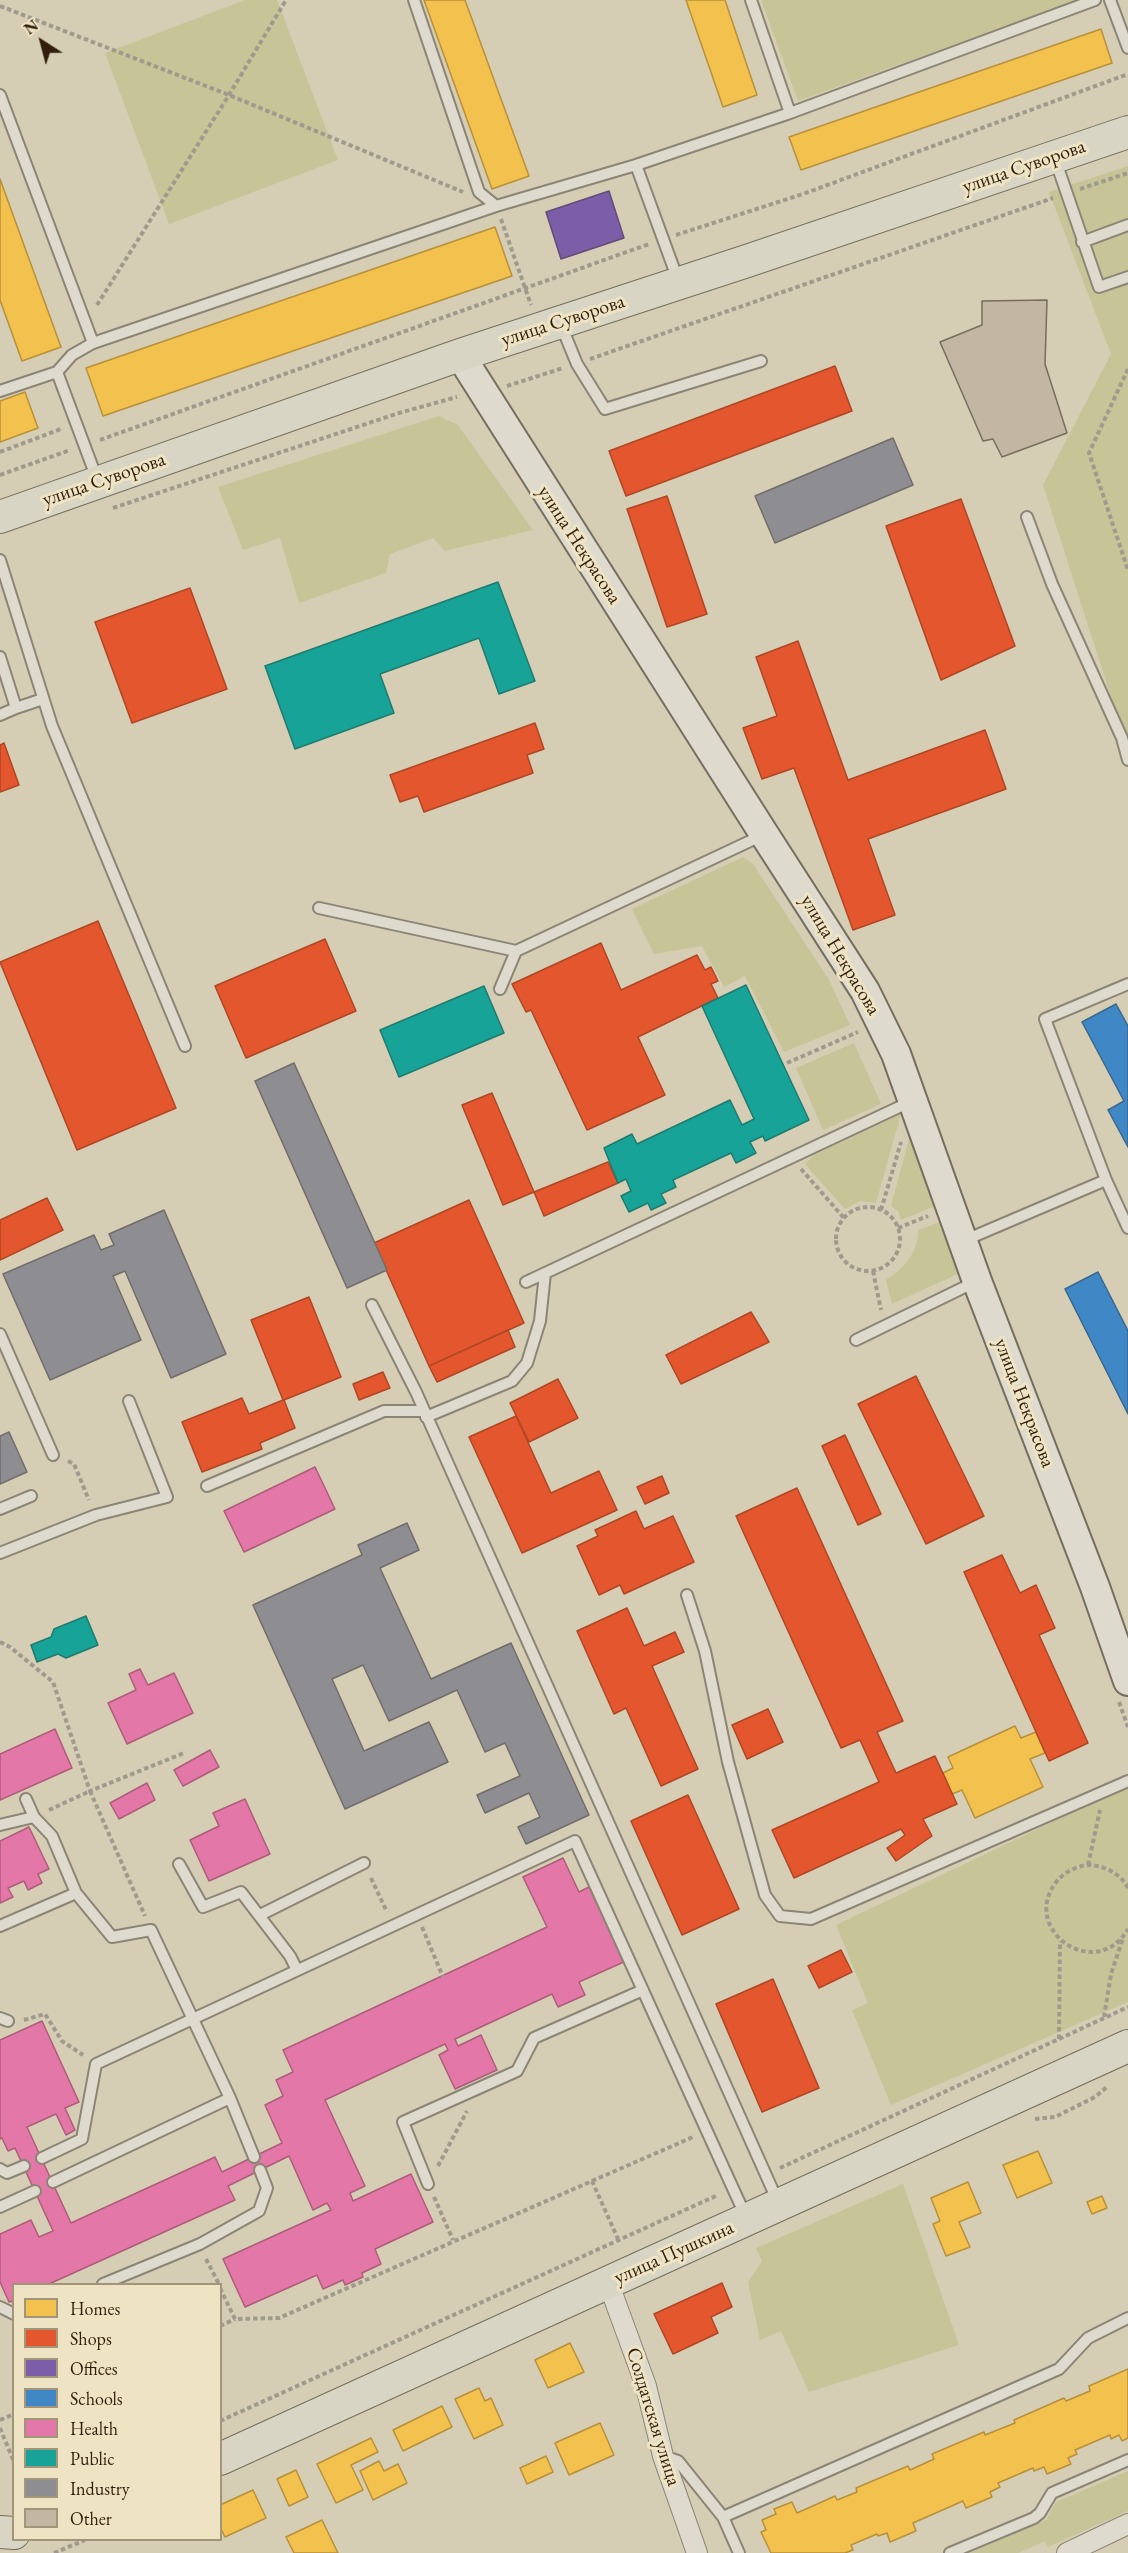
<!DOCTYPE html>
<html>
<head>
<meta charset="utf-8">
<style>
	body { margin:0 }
	#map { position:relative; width:1128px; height:2553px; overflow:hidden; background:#d6ceb4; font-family:"EB Garamond",serif }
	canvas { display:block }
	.legend { position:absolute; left:12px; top:2283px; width:210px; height:258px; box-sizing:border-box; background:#eee4c4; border:2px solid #a3957a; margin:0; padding:8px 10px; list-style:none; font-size:18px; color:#321e0c }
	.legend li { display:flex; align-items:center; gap:12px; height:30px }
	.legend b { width:30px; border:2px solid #a3957a }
	.north { position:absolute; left:12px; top:12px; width:60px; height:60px; -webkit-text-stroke:4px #eee4c4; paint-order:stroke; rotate:324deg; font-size:16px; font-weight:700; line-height:24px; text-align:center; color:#321e0c }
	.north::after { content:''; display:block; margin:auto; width:21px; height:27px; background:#321e0c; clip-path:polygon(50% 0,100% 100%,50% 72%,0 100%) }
</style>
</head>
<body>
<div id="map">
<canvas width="1128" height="2553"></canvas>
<ul class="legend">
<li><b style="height:16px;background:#f2c14e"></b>Homes</li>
<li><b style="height:16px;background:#e4572e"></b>Shops</li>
<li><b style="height:16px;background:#7b5ea7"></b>Offices</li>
<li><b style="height:16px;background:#3f88c5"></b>Schools</li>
<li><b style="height:16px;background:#e377a8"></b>Health</li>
<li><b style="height:16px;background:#17a398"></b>Public</li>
<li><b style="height:16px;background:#8d8d92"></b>Industry</li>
<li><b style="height:16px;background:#c3b6a2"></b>Other</li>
</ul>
<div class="north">N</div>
</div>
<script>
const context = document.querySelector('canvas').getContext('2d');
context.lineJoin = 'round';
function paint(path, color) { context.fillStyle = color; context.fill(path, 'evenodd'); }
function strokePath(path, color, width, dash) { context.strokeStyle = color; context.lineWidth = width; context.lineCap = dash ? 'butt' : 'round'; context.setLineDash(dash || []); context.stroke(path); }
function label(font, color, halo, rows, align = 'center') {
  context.font = font + ' "EB Garamond",serif'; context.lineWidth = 6; context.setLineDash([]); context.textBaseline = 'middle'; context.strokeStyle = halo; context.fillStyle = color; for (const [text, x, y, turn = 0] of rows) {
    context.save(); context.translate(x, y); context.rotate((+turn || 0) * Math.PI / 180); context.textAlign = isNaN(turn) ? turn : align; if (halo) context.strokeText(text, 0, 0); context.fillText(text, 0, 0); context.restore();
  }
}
paint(new Path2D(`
	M 245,0 L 277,0 L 338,160 L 169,224 L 105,53 Z
	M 761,0 L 1077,0 L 798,101 Z
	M 1128,166 L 1128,750 L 1043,485 L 1111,354 L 1049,192 Z
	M 439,416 L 458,425 L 533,530 L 445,551 L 433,538 L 390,554 L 386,573 L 299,603 L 280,538 L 243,550 L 218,487 Z
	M 743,857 L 753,864 L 828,978 L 850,1025 L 784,1052 L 745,976 L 724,987 L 702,946 L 654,954 L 632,909 Z
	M 854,1043 L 881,1104 L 823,1130 L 796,1068 Z
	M 901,1114 L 876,1203 L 860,1201 L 845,1209 L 805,1164 L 814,1155 Z
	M 913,1124 L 940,1204 L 901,1220 L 898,1211 L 891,1206 Z
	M 945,1220 L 962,1272 L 892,1304 L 886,1280 C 903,1269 919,1252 918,1230 Z
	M 1128,1786 L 1128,2002 L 891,2105 L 852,2010 L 868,2003 L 836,1925 Z
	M 903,2184 L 959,2345 L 809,2392 L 781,2331 L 760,2340 L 748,2282 L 762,2261 L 756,2248 Z
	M 1128,2471 L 1128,2511 L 1048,2547 L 1045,2541 L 1018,2553 L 969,2553 L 1046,2520 L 1056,2502 Z`), '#c7c498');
const homes = new Path2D(`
	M 424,0 L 465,0 L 529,176 L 492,189 Z
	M 686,0 L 725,0 L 757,95 L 723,107 Z
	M 1101,29 L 1112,63 L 801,170 L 789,137 Z
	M 0,179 L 61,347 L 22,361 L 0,300 Z
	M 495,227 L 512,276 L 103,416 L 86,368 Z
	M 25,392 L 38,428 L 0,442 L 0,401 Z
	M 1015,1726 L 1021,1738 L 1036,1732 L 1045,1753 L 1030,1759 L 1043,1787 L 975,1818 L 962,1790 L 952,1794 L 943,1773 L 953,1768 L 948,1757 Z
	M 1038,2151 L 1052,2183 L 1017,2198 L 1003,2165 Z
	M 968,2182 L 981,2213 L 959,2222 L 970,2247 L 946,2256 L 933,2224 L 940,2221 L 931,2198 Z
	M 1102,2196 L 1107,2208 L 1092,2214 L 1087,2202 Z
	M 570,2343 L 584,2372 L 548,2388 L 535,2360 Z
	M 1128,2369 L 1128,2438 L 1122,2441 L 1119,2435 L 1111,2439 L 1110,2435 L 1075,2450 L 1077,2454 L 1068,2458 L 1071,2464 L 1047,2474 L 1044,2467 L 1034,2471 L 1033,2468 L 998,2483 L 1000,2487 L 990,2492 L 992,2497 L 966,2508 L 963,2501 L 913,2523 L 916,2531 L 890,2542 L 887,2533 L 878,2536 L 877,2534 L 851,2545 L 853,2550 L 845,2553 L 771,2553 L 761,2532 L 766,2530 L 762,2520 L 776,2514 L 774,2509 L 792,2502 L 797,2513 L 835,2496 L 837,2500 L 857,2492 L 856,2488 L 908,2466 L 910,2470 L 934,2459 L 932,2454 L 984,2432 L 985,2435 L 1015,2423 L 1014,2420 L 1064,2398 L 1066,2401 L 1090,2391 L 1089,2386 Z
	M 479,2388 L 485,2401 L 491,2398 L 503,2425 L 474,2439 L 455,2399 Z
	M 442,2406 L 452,2427 L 403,2451 L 393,2430 Z
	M 600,2423 L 614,2455 L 569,2475 L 555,2443 Z
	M 371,2438 L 378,2452 L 351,2465 L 363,2490 L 336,2503 L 317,2464 Z
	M 546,2456 L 553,2472 L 527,2484 L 520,2468 Z
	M 379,2461 L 384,2471 L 398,2464 L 407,2483 L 373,2500 L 360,2471 Z
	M 296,2470 L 308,2497 L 289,2506 L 277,2479 Z
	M 253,2490 L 266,2518 L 225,2537 L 220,2527 L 220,2505 Z
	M 322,2520 L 338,2553 L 294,2553 L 286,2537 Z`);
paint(homes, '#f2c14e');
strokePath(homes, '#b8903a', 1.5);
const shops = new Path2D(`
	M 835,366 L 852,411 L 626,496 L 609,451 Z
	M 667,496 L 707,614 L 667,627 L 627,509 Z
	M 961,499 L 1015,646 L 941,680 L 886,526 Z
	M 190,588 L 227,689 L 132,723 L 95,622 Z
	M 798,641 L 848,780 L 985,730 L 1006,789 L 868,839 L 895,915 L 853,930 L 794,768 L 762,779 L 743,728 L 777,716 L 756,657 Z
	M 535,723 L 544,749 L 527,755 L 533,773 L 424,812 L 418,796 L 400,802 L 390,775 Z
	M 4,743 L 19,785 L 0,792 L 0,745 Z
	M 98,921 L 176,1108 L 77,1150 L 0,962 Z
	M 325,939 L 356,1011 L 246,1058 L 215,986 Z
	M 601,943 L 621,990 L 697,955 L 705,970 L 711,967 L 718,981 L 711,984 L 718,998 L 638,1037 L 665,1095 L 587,1130 L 531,1010 L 526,1012 L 512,984 Z
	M 492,1093 L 534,1192 L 503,1205 L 462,1105 Z
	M 608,1162 L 618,1183 L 544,1216 L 534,1192 Z
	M 47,1198 L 63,1230 L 0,1260 L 0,1220 Z
	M 469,1200 L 524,1323 L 429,1366 L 374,1243 Z
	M 309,1297 L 341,1377 L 284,1400 L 295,1428 L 260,1443 L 262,1449 L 202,1472 L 182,1422 L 242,1398 L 249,1414 L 283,1400 L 251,1320 Z
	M 751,1312 L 769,1342 L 681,1384 L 666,1355 Z
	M 508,1330 L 515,1347 L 437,1382 L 429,1366 Z
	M 383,1372 L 390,1388 L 359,1400 L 353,1384 Z
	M 916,1376 L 984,1516 L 926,1544 L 858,1404 Z
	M 558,1379 L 578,1418 L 529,1442 L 510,1403 Z
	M 516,1416 L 551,1493 L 599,1471 L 617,1510 L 522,1553 L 469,1437 Z
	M 845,1435 L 881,1514 L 858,1525 L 822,1446 Z
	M 662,1476 L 669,1493 L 645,1504 L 637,1487 Z
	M 797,1488 L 903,1721 L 877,1732 L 896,1773 L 935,1756 L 957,1804 L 923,1819 L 932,1836 L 896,1861 L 887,1848 L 905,1835 L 901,1829 L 794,1878 L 772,1830 L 879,1782 L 860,1740 L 841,1748 L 736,1516 Z
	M 636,1511 L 644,1529 L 673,1516 L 694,1562 L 624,1594 L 620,1585 L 599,1595 L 577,1546 L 598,1536 L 595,1530 Z
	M 1002,1555 L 1020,1593 L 1036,1585 L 1055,1628 L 1039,1635 L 1088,1743 L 1049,1761 L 964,1572 Z
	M 627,1608 L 644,1646 L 675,1632 L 684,1652 L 652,1666 L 698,1769 L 661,1786 L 626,1708 L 614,1714 L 577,1631 Z
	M 768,1709 L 783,1742 L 747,1759 L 732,1725 Z
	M 688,1795 L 739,1909 L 682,1935 L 631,1821 Z
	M 841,1950 L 852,1972 L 819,1988 L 808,1966 Z
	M 773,1979 L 819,2088 L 762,2112 L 716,2004 Z
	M 722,2283 L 732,2307 L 711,2317 L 718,2333 L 673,2354 L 654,2314 Z`);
paint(shops, '#e4572e');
strokePath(shops, '#af4624', 1.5);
const offices = new Path2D(`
	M 609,191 L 624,238 L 561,259 L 546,212 Z`);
paint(offices, '#7b5ea7');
strokePath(offices, '#654b78', 1.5);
const schools = new Path2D(`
	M 1116,1004 L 1128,1026 L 1128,1147 L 1108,1110 L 1124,1101 L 1082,1022 Z
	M 1098,1272 L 1128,1331 L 1128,1414 L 1065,1289 Z`);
paint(schools, '#3f88c5');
strokePath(schools, '#3b688e', 1.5);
const health = new Path2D(`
	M 315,1467 L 335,1509 L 244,1552 L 224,1511 Z
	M 140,1669 L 148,1685 L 174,1673 L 193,1713 L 127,1744 L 108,1703 L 136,1690 L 129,1674 Z
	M 55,1729 L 72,1768 L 0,1800 L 0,1754 Z
	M 210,1750 L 219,1767 L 183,1786 L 174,1770 Z
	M 147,1783 L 155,1800 L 119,1819 L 110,1803 Z
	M 245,1799 L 270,1854 L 209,1881 L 190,1840 L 219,1826 L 213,1813 Z
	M 29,1827 L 49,1869 L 38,1874 L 42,1883 L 28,1890 L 24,1881 L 8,1888 L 13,1897 L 0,1903 L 0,1841 Z
	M 563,1858 L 579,1892 L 589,1887 L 626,1961 L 579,1982 L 585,1995 L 558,2007 L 552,1994 L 455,2039 L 458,2046 L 481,2035 L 497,2070 L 455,2089 L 439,2055 L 448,2050 L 445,2044 L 325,2100 L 365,2186 L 350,2193 L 353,2201 L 411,2174 L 433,2222 L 375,2249 L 381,2264 L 362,2273 L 363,2277 L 345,2285 L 343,2280 L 323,2289 L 317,2275 L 245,2307 L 223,2259 L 331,2210 L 327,2203 L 313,2210 L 289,2156 L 228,2186 L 235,2200 L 49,2284 L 14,2284 L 14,2301 L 9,2302 L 0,2282 L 0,2234 L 31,2220 L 39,2237 L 53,2231 L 15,2148 L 8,2151 L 2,2138 L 0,2139 L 0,2040 L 42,2021 L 79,2102 L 65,2108 L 75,2130 L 66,2135 L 56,2114 L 27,2127 L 71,2223 L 215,2157 L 222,2172 L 282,2143 L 265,2105 L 283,2096 L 276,2080 L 293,2072 L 283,2050 L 547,1927 L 523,1877 Z`);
paint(health, '#e377a8');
strokePath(health, '#ae5c79', 1.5);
const public = new Path2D(`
	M 498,582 L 535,681 L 499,694 L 479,638 L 380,674 L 394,713 L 295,749 L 265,666 Z
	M 746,985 L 809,1120 L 765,1141 L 763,1136 L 750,1142 L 756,1153 L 736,1163 L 731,1153 L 673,1180 L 676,1187 L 661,1194 L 666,1203 L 651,1210 L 648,1203 L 629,1212 L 621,1196 L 631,1191 L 626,1179 L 618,1183 L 604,1148 L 632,1134 L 637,1144 L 730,1100 L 742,1125 L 754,1119 L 702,1006 Z
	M 484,986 L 504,1033 L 399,1077 L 380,1030 Z
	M 86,1616 L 98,1645 L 66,1658 L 58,1654 L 37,1662 L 31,1645 L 51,1637 L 54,1629 Z`);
paint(public, '#17a398');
strokePath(public, '#1f7b6e', 1.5);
const industry = new Path2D(`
	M 893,438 L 913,485 L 775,543 L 755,496 Z
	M 294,1063 L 387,1270 L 347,1288 L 255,1081 Z
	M 164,1210 L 226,1354 L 171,1378 L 125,1271 L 113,1276 L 141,1340 L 50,1380 L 3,1274 L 94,1235 L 101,1250 L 114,1245 L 109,1234 Z
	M 9,1432 L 27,1472 L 0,1484 L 0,1436 Z
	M 407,1523 L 419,1550 L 380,1568 L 431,1679 L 511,1643 L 589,1815 L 526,1844 L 518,1827 L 540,1817 L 529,1793 L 485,1813 L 477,1795 L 520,1776 L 505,1743 L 485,1752 L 457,1690 L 389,1721 L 363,1665 L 332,1679 L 364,1751 L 429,1722 L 448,1762 L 345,1809 L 253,1605 L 362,1555 L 358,1545 Z`);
paint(industry, '#8d8d92');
strokePath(industry, '#726c6a', 1.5);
const building = new Path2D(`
	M 1047,300 L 1045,364 L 1067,433 L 1002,457 L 993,439 L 983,441 L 940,342 L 982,325 L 982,301 Z`);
paint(building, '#c3b6a2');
strokePath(building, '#756e5e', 1.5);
const service = new Path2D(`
	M 751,0 L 790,113
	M 1110,0 L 1128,48
	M 0,95 L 93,343
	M 1055,159 L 1099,287 L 1128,277
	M 636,165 L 678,280
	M 496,206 L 636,165 L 790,113 L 1095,0
	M 1082,242 L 1128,225
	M 561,325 L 577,364 L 605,409 L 761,361
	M 0,391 L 57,372
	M 97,479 L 57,372 L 72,355 L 93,343 L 496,206 L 479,192 L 414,0
	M 1027,517 L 1052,584 L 1122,738 L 1128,760
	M 0,560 L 52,726 L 185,1046
	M 0,657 L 16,708 L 43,699
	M 0,715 L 16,708
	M 319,908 L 516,951 L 763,835
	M 1128,984 L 1045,1019 L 1106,1180 L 1128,1228
	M 500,989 L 516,951
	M 963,1241 L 1106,1180
	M 526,1282 L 912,1101
	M 372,1305 L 416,1392 L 778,2202
	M 0,1334 L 53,1455
	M 856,1340 L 977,1281
	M 426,1417 L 512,1381 L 527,1363 L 540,1321 L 545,1273
	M 207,1486 L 384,1411 L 423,1411
	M 0,1509 L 31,1496
	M 0,1553 L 96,1515 L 167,1497 L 129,1401
	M 687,1595 L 705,1651 L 728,1762 L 765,1895 L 780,1916 L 811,1919 L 1128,1781
	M 34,1817 L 52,1836 L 76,1893 L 112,1937 L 151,1930 L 230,2098
	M 0,1825 L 34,1817 L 26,1799
	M 179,1864 L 203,1907 L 241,1892 L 290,1956 L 297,1970
	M 260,1915 L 364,1863
	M 0,1926 L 76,1893
	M 0,2018 L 8,2021
	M 42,2158 L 82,2139 L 96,2064 L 575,1841 L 746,2217
	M 0,2169 L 7,2173 L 24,2166
	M 53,2182 L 230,2098 L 254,2157
	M 428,2184 L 403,2122 L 517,2071 L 534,2038 L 643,1990
	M 0,2207 L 35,2191
	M 103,2284 L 200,2244 L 259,2211 L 267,2188 L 260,2170
	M 0,2307 L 14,2314
	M 663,2456 L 678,2461 L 723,2517 L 739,2553
	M 723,2517 L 1059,2369 L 1088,2338 L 1128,2318
	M 950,2553 L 1034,2518 L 1040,2513 L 1052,2493 L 1128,2460`);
const minor = new Path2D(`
	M 608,2282 L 646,2386 L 663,2456 L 697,2553
	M 1067,2553 L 1128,2524`);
const secondary = new Path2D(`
	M 460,355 L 764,834 L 865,991 L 896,1054 L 977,1281 L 1095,1587 L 1128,1681`);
const primary = new Path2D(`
	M 0,517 L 460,355 L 747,261 L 1128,132
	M 220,2459 L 1128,2046
	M 0,2532 L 14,2533`);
strokePath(service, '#8c8575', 14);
strokePath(minor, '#8c8575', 22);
strokePath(secondary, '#756e5e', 32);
strokePath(primary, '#756e5e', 34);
strokePath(new Path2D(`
	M 0,6 L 229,95 L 463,192
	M 1080,189 L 1128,173
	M 501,219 L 531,305
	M 676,235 L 803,194 L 1128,74
	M 97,305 L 229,95 L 286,0
	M 590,359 L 1053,198
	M 1128,369 L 1089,453 L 1128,570
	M 507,386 L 563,368
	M 100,440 L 649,244
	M 0,452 L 61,429
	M 0,475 L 70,450
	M 113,508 L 399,413 L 457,397
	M 787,1063 L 858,1032
	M 801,1169 L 844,1218
	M836 1239a32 32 0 1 1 64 0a32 32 0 1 1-64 0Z
	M 881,1210 L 901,1142
	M 898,1228 L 928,1216
	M 873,1271 L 881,1310
	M 68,1461 L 74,1464 L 89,1500
	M 0,1642 L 10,1647 L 53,1682 L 90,1791 L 184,1753
	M 1119,1702 L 1128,1727
	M 49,1810 L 90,1791 L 145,1916
	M 1088,1865 L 1100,1810
	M 371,1878 L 387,1912
	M 1128,1888 C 1121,1874 1105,1866 1090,1865 C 1078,1865 1065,1872 1057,1881 C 1018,1929 1096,1984 1128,1929
	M 422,1927 L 443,1977
	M 1104,2017 L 1111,1974 L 1123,1938
	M 24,2020 L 45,2014 L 62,2041 L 83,2055
	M 1059,2039 L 1060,1941
	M 1035,2119 L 1055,2117 L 1095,2097 L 1108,2086
	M 438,2166 L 467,2111
	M 780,2168 L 1128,2007
	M 592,2181 L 693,2137
	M 434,2197 L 453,2240
	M 206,2259 L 219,2284
	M 220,2288 L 235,2319 L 279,2318 L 592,2181 L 618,2239
	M 220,2326 L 235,2319
	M 0,2420 L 14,2414
	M 220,2421 L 718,2195
	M 0,2428 L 14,2462
	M 54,2553 L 85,2540`), '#a09a8e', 4, [4.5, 3]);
strokePath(service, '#dedbce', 10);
strokePath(minor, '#dedbce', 20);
strokePath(secondary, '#dedbce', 28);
strokePath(primary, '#d9d5c5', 32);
label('20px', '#321e0c', '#eee4c4', [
	["улица Суворова",1024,167,-19],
	["улица Суворова",563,321,-18],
	["улица Суворова",104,480,-19],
	["улица Некрасова",579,545,57],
	["улица Некрасова",840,955,59],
	["улица Некрасова",1024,1403,69],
	["улица Пушкина",674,2253,-24],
	["Солдатская улица",653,2417,73]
]);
</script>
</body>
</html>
